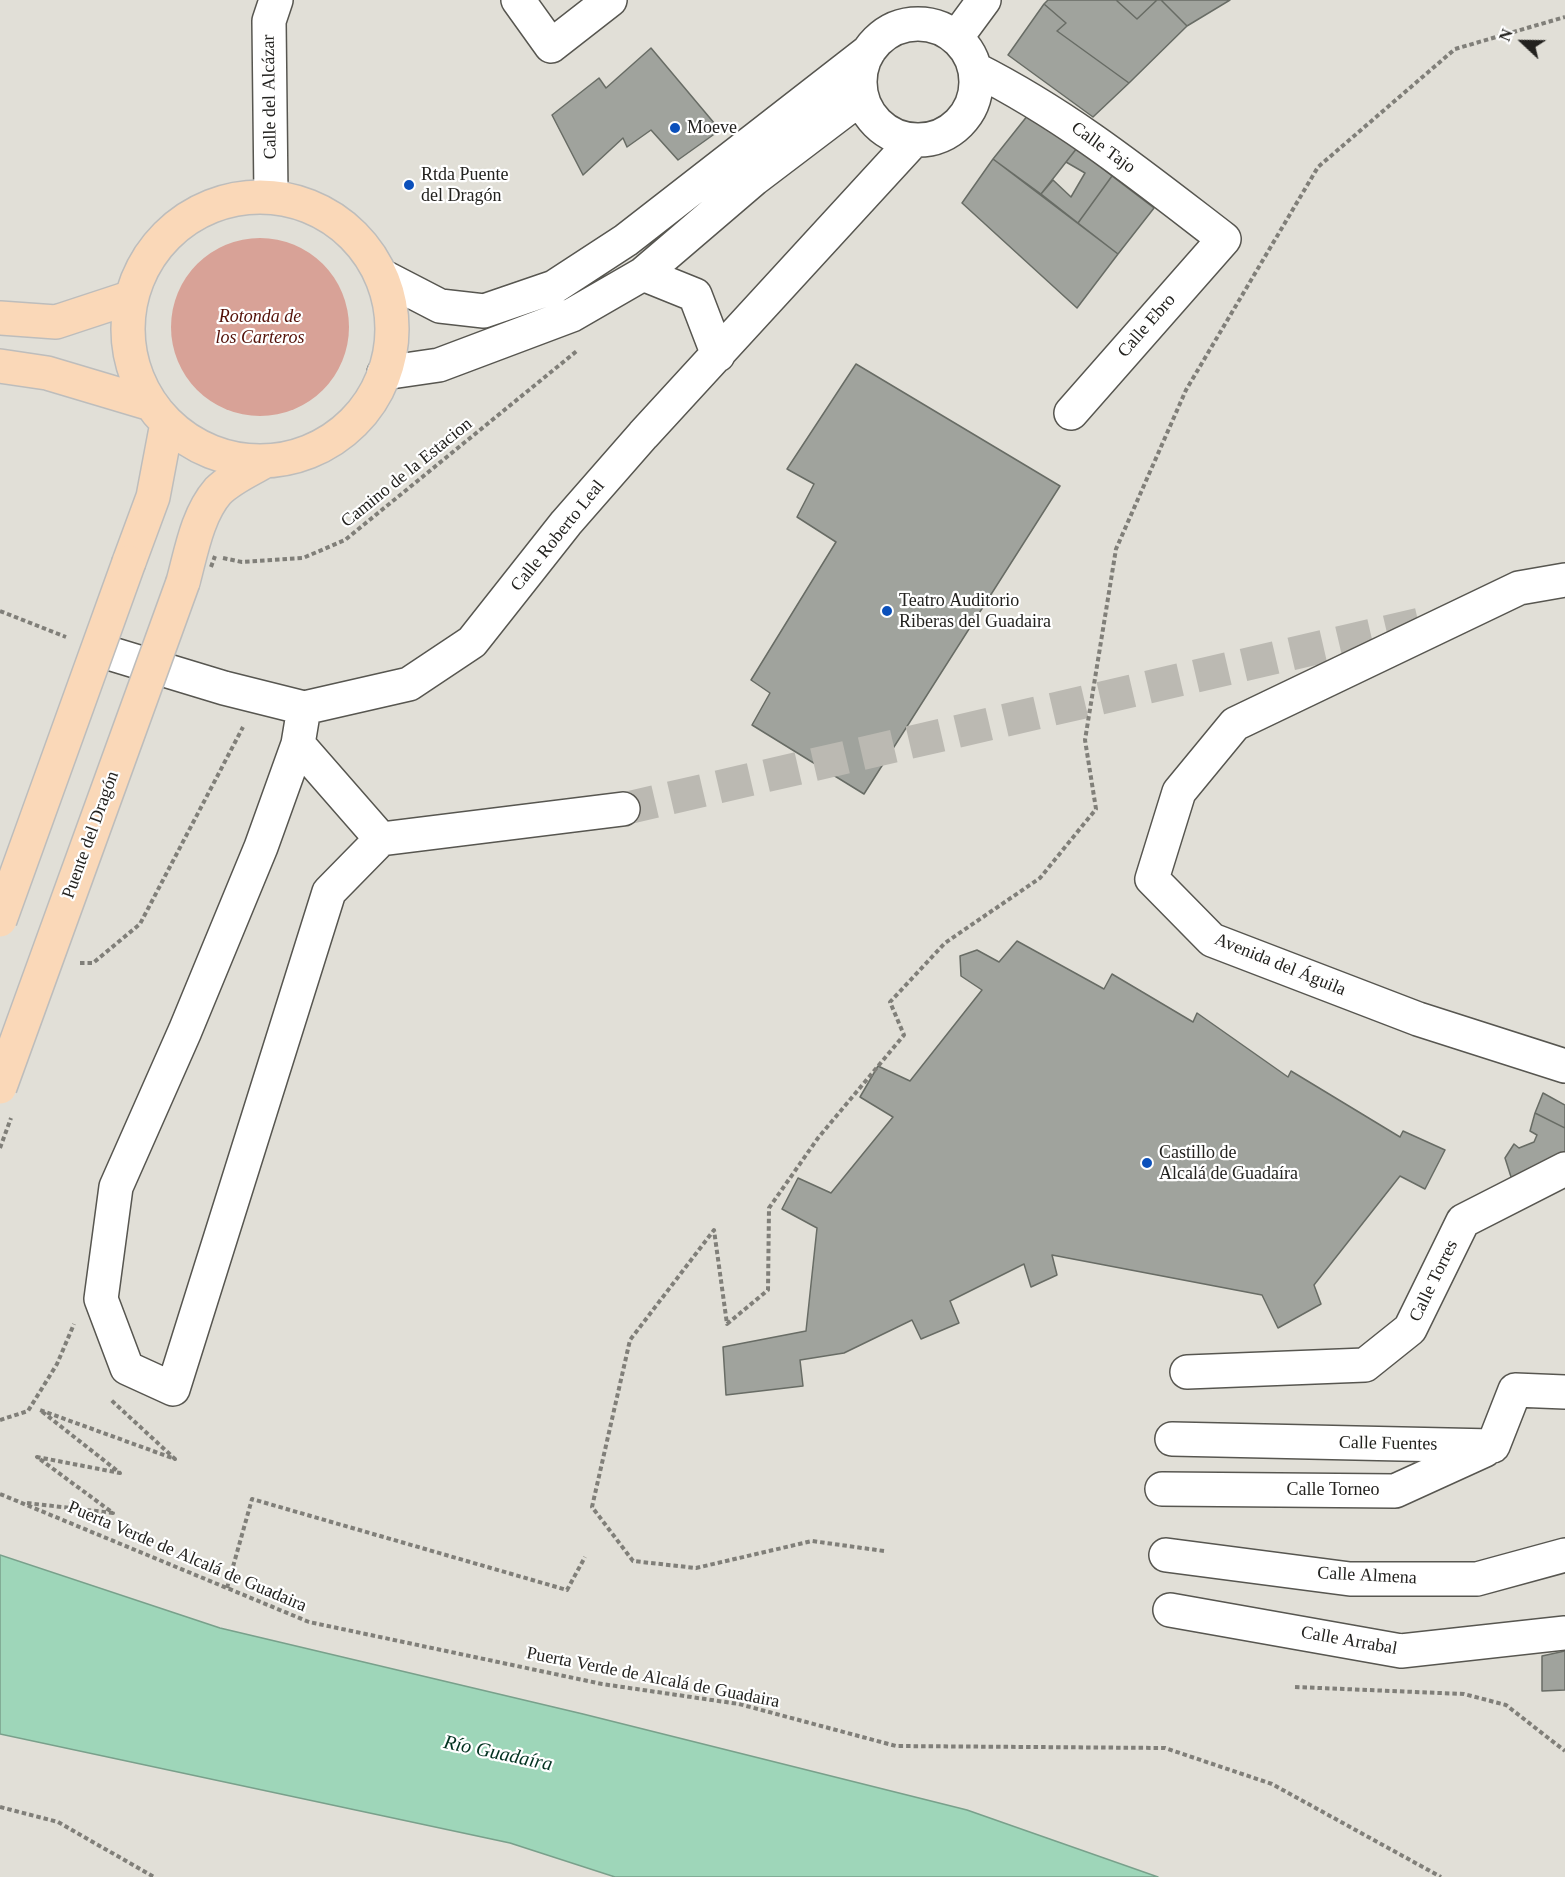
<!DOCTYPE html>
<html>
<head>
<meta charset="utf-8">
<style>
	body { margin:0 }
	#map { position:relative; width:1565px; height:1877px; overflow:hidden; background:#e1dfd7; font-family:"Times New Roman",serif }
	canvas { display:block }
	.north { position:absolute; left:1493px; top:12px; width:60px; height:60px; -webkit-text-stroke:4px #fff; paint-order:stroke; rotate:292deg; font-size:16px; font-weight:700; line-height:24px; text-align:center; color:#23221f }
	.north::after { content:''; display:block; margin:auto; width:21px; height:27px; background:#23221f; clip-path:polygon(50% 0,100% 100%,50% 72%,0 100%) }
</style>
</head>
<body>
<div id="map">
<canvas width="1565" height="1877"></canvas>
<div class="north">N</div>
</div>
<script>
const context = document.querySelector('canvas').getContext('2d');
context.lineJoin = 'round';
function paint(path, color) { context.fillStyle = color; context.fill(path, 'evenodd'); }
function strokePath(path, color, width, dash) { context.strokeStyle = color; context.lineWidth = width; context.lineCap = dash ? 'butt' : 'round'; context.setLineDash(dash || []); context.stroke(path); }
function label(font, color, halo, rows, align = 'center') {
  context.font = font + ' "Times New Roman",serif'; context.lineWidth = 4.5; context.setLineDash([]); context.textBaseline = 'middle'; context.strokeStyle = halo; context.fillStyle = color; for (const [text, x, y, turn = 0] of rows) {
    context.save(); context.translate(x, y); context.rotate((+turn || 0) * Math.PI / 180); context.textAlign = isNaN(turn) ? turn : align; if (halo) context.strokeText(text, 0, 0); context.fillText(text, 0, 0); context.restore();
  }
}
paint(new Path2D(`
	M171 327a89 89 0 1 1 178 0a89 89 0 1 1-178 0Z`), '#d8a297');
const water = new Path2D(`
	M 0,1555 L 220,1628 L 583,1714 L 967,1810 L 1158,1877 L 615,1877 L 510,1843 L 0,1734 Z`);
paint(water, '#9ed6b9');
strokePath(water, '#79a08b', 1.5);
const building = new Path2D(`
	M 1048,0 L 1116,0 L 1137,19 L 1157,0 L 1161,0 L 1187,26 L 1129,83 L 1057,31 L 1066,23 L 1044,4 Z
	M 1116,0 L 1157,0 L 1137,19 Z
	M 1161,0 L 1230,0 L 1187,26 Z
	M 1044,4 L 1066,23 L 1057,31 L 1129,83 L 1093,117 L 1008,55 Z
	M 651,48 L 720,130 L 678,160 L 651,130 L 627,147 L 623,138 L 583,175 L 552,115 L 599,78 L 606,88 Z
	M 1032,110 L 1077,148 L 1041,194 L 993,159 Z
	M 1077,148 L 1112,176 L 1078,223 L 1041,194 L 1053,180 L 1071,197 L 1085,173 L 1066,162 Z
	M 993,159 L 1118,254 L 1077,308 L 962,203 Z
	M 1112,176 L 1154,208 L 1118,254 L 1078,223 Z
	M 856,364 L 1060,486 L 864,794 L 752,725 L 770,693 L 751,680 L 836,542 L 797,517 L 814,484 L 787,469 Z
	M 1017,941 L 1104,989 L 1112,974 L 1193,1022 L 1197,1013 L 1288,1077 L 1291,1071 L 1400,1137 L 1403,1131 L 1445,1150 L 1425,1189 L 1400,1176 L 1314,1285 L 1321,1304 L 1278,1328 L 1262,1295 L 1052,1255 L 1057,1275 L 1031,1287 L 1024,1264 L 950,1301 L 959,1323 L 921,1339 L 912,1320 L 844,1353 L 800,1360 L 803,1386 L 726,1395 L 723,1347 L 806,1331 L 817,1228 L 782,1209 L 798,1178 L 831,1193 L 893,1117 L 860,1097 L 878,1066 L 910,1081 L 982,990 L 961,976 L 960,956 L 977,950 L 999,962 Z
	M 1543,1093 L 1565,1105 L 1565,1128 L 1535,1113 Z
	M 1535,1113 L 1565,1128 L 1565,1160 L 1512,1180 L 1505,1158 L 1514,1144 L 1519,1148 L 1534,1142 L 1537,1135 L 1530,1131 Z
	M 1565,1651 L 1565,1690 L 1542,1691 L 1542,1656 Z`);
paint(building, '#a0a39d');
strokePath(building, '#686c65', 1.5);
strokePath(new Path2D(`
	M 623,809 L 1433,621`), '#bbb9b2', 33, [33, 16]);
const minor = new Path2D(`
	M 518,0 L 551,46 L 610,0
	M860 82a58 58 0 1 1 116 0a58 58 0 1 1-116 0Z
	M 956,38 L 984,0
	M 975,69 C 1068,116 1142,176 1224,239 L 1071,413
	M 271,196 L 269,21 L 276,0
	M 643,274 L 695,295 L 718,355
	M 382,276 L 440,306 L 484,311 L 554,287 L 626,240 L 869,51
	M 384,373 L 439,365 L 572,315 L 643,274 L 754,179 L 862,97
	M 1565,580 L 1519,588 L 1235,724 L 1179,792 L 1152,879 L 1212,940 L 1418,1019 L 1565,1066
	M 102,651 L 224,688 L 304,708 L 409,684 L 472,642 L 566,523 L 643,435 L 912,142
	M 304,708 L 298,744 L 261,847 L 185,1031 L 116,1187 L 101,1299 L 127,1368 L 173,1389 L 329,892 L 381,839 L 623,809
	M 298,744 L 381,839
	M 1187,1372 L 1365,1365 L 1410,1329 L 1463,1221 L 1565,1169
	M 1172,1439 L 1493,1446 L 1515,1390 L 1565,1392
	M 1162,1489 L 1395,1491 L 1485,1450
	M 1166,1555 L 1350,1579 L 1477,1579 L 1565,1555
	M 1170,1610 L 1401,1651 L 1565,1633`);
const major = new Path2D(`
	M128 329a132 132 0 1 1 264 0a132 132 0 1 1-264 0Z
	M 0,318 L 56,322 L 132,297
	M 0,366 L 47,373 L 151,404
	M 129,562 L 153,497 L 167,423
	M 183,582 C 191,553 197,515 218,491 C 231,478 250,470 265,461`);
strokePath(minor, '#575650', 36);
strokePath(major, '#bdbdbc', 36);
strokePath(new Path2D(`
	M 223,558 L 242,562 L 303,558 L 345,540 L 578,350
	M 0,611 L 66,637
	M 80,963 L 93,963 L 140,924 L 243,727
	M 0,1420 L 28,1411 L 57,1364 L 74,1324
	M 0,1494 L 309,1622 L 602,1684 L 739,1704 L 896,1746 L 1165,1748 L 1272,1784 L 1441,1877
	M 27,1503 L 113,1513 L 37,1457 L 120,1473 L 40,1410 L 175,1459 L 110,1399
	M 884,1551 L 812,1541 L 696,1568 L 633,1561 L 592,1507 L 630,1340 L 714,1230 L 727,1324 L 768,1290 L 769,1208 L 818,1138 L 904,1035 L 890,1002 L 945,943 L 1040,878 L 1096,809 L 1085,740 L 1116,549 L 1186,390 L 1318,167 L 1455,49 L 1565,17
	M 227,1588 L 252,1499 L 567,1590 L 585,1557
	M 1295,1687 L 1464,1694 L 1506,1705 L 1565,1751
	M 0,1807 L 58,1822 L 154,1877`), '#807f79', 4, [4.5, 3]);
strokePath(minor, '#fff', 33);
strokePath(major, '#fad8b8', 33);
const majorBridge = new Path2D(`
	M 0,920 L 129,562
	M 0,1087 L 183,582`);
strokePath(majorBridge, '#bdbdbc', 36, []);
strokePath(new Path2D(`
	M 211,567 L 215,556
	M 0,1148 L 11,1118`), '#807f79', 4, [4.5, 3]);
strokePath(majorBridge, '#fad8b8', 33);
for (const [x, y, r, color] of [
	[675,128,6,"#0b50bb"],
	[409,185,6,"#0b50bb"],
	[887,611,6,"#0b50bb"],
	[1147,1163,6,"#0b50bb"]
]) { const dot = new Path2D(); dot.arc(x, y, r, 0, 2 * Math.PI); context.fillStyle = color; context.fill(dot); strokePath(dot, '#fff', 2); }
label('18px', '#23221f', '#fff', [
	["Calle del Alcázar",270,97,-91],
	["Calle Tajo",1103,148,36],
	["Calle Ebro",1147,326,-49],
	["Camino de la Estacion",407,473,-39],
	["Calle Roberto Leal",558,536,-51],
	["Puente del Dragón",91,835,-70],
	["Avenida del Águila",1280,965,22],
	["Calle Torres",1434,1281,-64],
	["Calle Fuentes",1388,1444,1],
	["Calle Torneo",1333,1490],
	["Puerta Verde de Alcalá de Guadaira",187,1557,23],
	["Calle Almena",1367,1576,3],
	["Calle Arrabal",1349,1641,10],
	["Puerta Verde de Alcalá de Guadaira",653,1678,11]
]);
label('18px', '#23221f', '#fff', [
	["Moeve",687,128],
	["Rtda Puente",421,175],
	["del Dragón",421,196],
	["Teatro Auditorio",899,601],
	["Riberas del Guadaira",899,622],
	["Castillo de",1159,1153],
	["Alcalá de Guadaíra",1159,1174]
], 'left');
label('italic 18px', '#541108', '#fff', [
	["Rotonda de",260,317],
	["los Carteros",260,338]
]);
label('italic 20px', '#023220', '#fff', [
	["Río Guadaíra",498,1754,12]
]);
</script>
</body>
</html>
